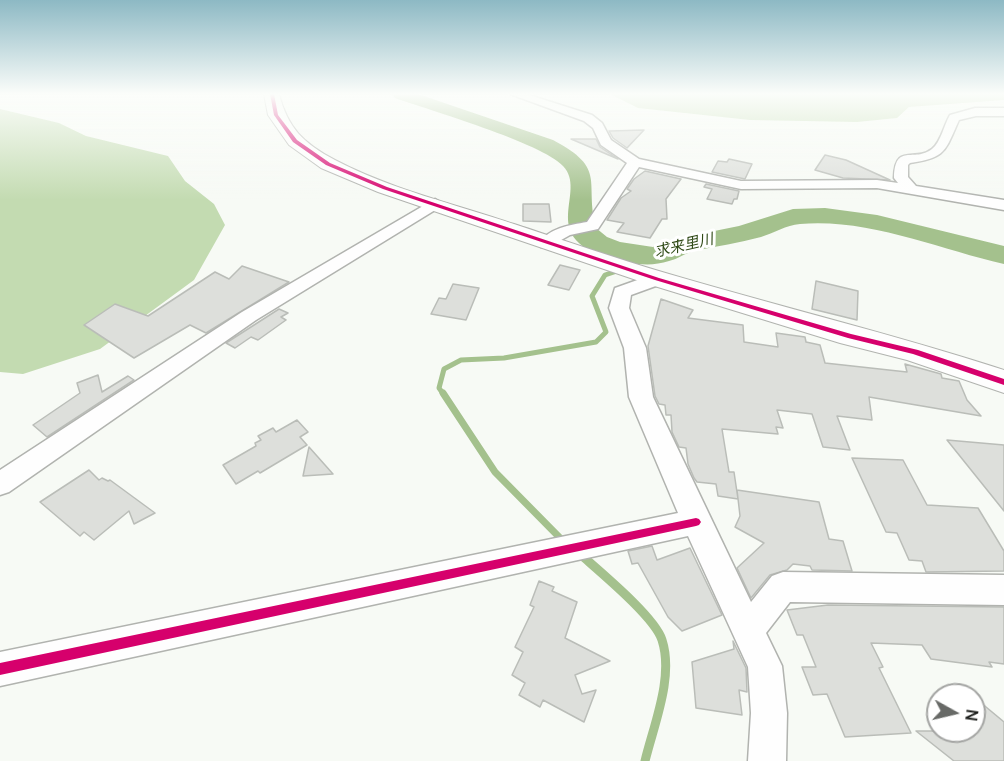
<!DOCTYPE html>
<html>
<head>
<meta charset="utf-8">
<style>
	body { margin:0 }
	#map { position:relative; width:1004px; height:761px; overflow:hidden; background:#f7faf5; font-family:Manrope,sans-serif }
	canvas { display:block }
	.north { position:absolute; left:926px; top:683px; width:60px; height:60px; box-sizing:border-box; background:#fff; border:2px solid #a4a5a3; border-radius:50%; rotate:98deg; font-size:16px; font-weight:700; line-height:24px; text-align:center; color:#1b1d1a }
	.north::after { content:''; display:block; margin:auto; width:21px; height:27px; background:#686a67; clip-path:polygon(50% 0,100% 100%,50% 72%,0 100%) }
</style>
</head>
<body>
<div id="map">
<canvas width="1004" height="761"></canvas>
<div class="north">N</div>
</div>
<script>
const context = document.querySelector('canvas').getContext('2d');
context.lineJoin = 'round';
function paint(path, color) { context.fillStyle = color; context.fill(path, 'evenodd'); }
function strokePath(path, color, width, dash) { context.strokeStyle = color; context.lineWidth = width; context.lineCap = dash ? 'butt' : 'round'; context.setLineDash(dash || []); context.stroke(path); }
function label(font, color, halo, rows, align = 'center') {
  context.font = font + ' Manrope,"Noto Sans JP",sans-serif'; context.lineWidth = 6; context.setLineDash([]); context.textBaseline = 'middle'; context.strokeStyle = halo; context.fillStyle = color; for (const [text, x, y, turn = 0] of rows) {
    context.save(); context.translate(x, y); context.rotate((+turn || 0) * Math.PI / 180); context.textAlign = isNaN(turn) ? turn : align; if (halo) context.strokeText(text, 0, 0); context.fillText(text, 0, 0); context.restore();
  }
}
paint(new Path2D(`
	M 610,94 L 1004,94 L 1004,100 L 909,107 L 897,118 L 857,122 L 750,120 L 638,108 Z
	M 0,109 L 59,123 L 86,136 L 168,156 L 185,181 L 214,204 L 225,225 L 194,280 L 100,349 L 23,374 L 0,372 Z`), '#c3dbb1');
strokePath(new Path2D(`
	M 629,266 L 656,256`), '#a4c18d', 4.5);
strokePath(new Path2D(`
	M 444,395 L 439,388 L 444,369 L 461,360 L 504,358 L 596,342 L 606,332 L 592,296 L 605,275 L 620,270`), '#a4c18d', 5);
strokePath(new Path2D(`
	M 443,393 L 495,472 L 563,541
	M 578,553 L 581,556`), '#a4c18d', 7);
strokePath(new Path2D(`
	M 580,554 C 599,571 655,617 662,640 C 674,677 654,724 645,761`), '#a4c18d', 9);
paint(new Path2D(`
	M 392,94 L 418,94 L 553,140 C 608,169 584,181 596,228 L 607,237 L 620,242 L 653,247 L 670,240 L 739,226 L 793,209 L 825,208 L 877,215 L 1004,246 L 1004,264 C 938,249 869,218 800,224 C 786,225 774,233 761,237 C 739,243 717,246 694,251 C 685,253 678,259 669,261 C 648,268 627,263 607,257 C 537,236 588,192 563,166 C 542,143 429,110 395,98 Z`), '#a4c18d');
const building = new Path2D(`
	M 644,130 L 627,148 L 613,138 L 609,131 Z
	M 571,139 L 596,139 L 600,147 L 618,159 Z
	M 825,155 L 846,160 L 890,180 L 843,178 L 815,170 Z
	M 729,159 L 752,164 L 745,179 L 712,172 L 718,161 L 727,162 Z
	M 645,171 L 681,179 L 666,199 L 667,219 L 662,219 L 650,238 L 617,232 L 624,223 L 607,220 L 621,198 L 631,191 L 627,189 L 634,179 Z
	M 706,184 L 739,191 L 737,199 L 734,199 L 732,204 L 707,199 L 712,189 L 704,187 Z
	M 523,204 L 549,204 L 551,222 L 523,221 Z
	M 560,265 L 580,270 L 569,290 L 548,285 Z
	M 242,266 L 289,282 L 206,333 L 190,325 L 134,358 L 84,325 L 115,304 L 148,316 L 215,272 L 229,279 Z
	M 816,281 L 858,291 L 857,320 L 812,309 Z
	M 453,284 L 479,288 L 466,320 L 431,314 L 439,298 L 446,299 Z
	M 661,299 L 693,310 L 688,318 L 743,325 L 744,342 L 778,347 L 776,333 L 805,337 L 806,342 L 820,345 L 825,363 L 907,372 L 905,364 L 941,374 L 942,378 L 959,381 L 967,400 L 981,416 L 869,397 L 872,420 L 837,416 L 850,450 L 823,447 L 812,414 L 777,410 L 783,428 L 776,427 L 778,434 L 722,429 L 729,472 L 734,472 L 738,499 L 718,496 L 716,484 L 697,482 L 694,478 L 688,464 L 686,448 L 679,447 L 672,432 L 671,415 L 666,415 L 665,405 L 659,404 L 655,396 L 648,346 Z
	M 279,309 L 288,313 L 281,317 L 286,320 L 258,340 L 251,337 L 235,348 L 226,343 Z
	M 98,375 L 102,392 L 128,376 L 134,380 L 47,437 L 33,425 L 80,393 L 77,383 Z
	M 297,420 L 308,432 L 300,437 L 307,445 L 260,473 L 258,471 L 236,484 L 223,465 L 256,446 L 255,443 L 261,440 L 258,436 L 273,428 L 276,432 Z
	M 947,440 L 1004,445 L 1004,511 Z
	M 309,447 L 333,474 L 303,476 Z
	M 852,458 L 903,460 L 927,505 L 978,508 L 1004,551 L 1004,571 L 926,572 L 922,561 L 909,560 L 897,533 L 886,532 Z
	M 89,470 L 99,480 L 102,478 L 108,481 L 110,480 L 155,513 L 134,524 L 129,511 L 94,540 L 84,532 L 80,536 L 40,502 Z
	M 737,490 L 819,502 L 829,539 L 843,541 L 852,571 L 812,570 L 810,566 L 793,564 L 787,570 L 770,575 L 751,598 L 737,568 L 764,543 L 735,527 L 740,516 Z
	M 652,546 L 657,560 L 690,548 L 722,615 L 682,631 L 668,617 L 638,563 L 632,564 L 628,551 Z
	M 539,581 L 554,587 L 552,591 L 577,602 L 565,638 L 610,661 L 575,675 L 582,694 L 596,690 L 584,722 L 543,700 L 540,707 L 519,695 L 525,683 L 512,675 L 523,652 L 515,647 L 534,607 L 530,605 Z
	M 828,605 L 1004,607 L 1004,664 L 989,662 L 992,667 L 931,659 L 922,645 L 871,643 L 883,667 L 879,668 L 911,733 L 845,737 L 827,694 L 813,695 L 802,667 L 816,667 L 803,635 L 797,635 L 787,610 Z
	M 733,641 L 746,668 L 747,692 L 739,690 L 742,715 L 696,708 L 692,662 L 734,649 Z
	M 974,697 L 1004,722 L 1004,761 L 954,761 L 916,731 L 974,731 Z`);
paint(building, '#dddfdb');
strokePath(building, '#babdb8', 1.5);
const street = new Path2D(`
	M 510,94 L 526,94 L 592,115 L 602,123 L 611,140 L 639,159 L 741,181 L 877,180 L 898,183 L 894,178 C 895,142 914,163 932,149 C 941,142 944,125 950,115 L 975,108 L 1004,108 L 1004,116 L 976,116 L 959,120 C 945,151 946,158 910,163 L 908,165 L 908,177 L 916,186 L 1004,200 L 1004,210 L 877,188 L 741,189 L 639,167 L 598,229 L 570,235 L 547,248 L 541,247 L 539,243 C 550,228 569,225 587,222 L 627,163 L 601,145 L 593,128 L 584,121 Z
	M 435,199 L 443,204 L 440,207 L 256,320 L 9,492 L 0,495 L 0,470 L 242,312 Z
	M 657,273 L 666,279 L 664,283 L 631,295 L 629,308 L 646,348 L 653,397 L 751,602 L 772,576 L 783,572 L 1004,575 L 1004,605 L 790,602 L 766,633 L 782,666 L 787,713 L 786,761 L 748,761 L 751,713 L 748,667 L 688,536 L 0,686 L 0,652 L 678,513 L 629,397 L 624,348 L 609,308 L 615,288 Z`);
const secondary = new Path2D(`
	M 264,94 L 279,94 C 288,128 303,143 335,160 C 390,189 455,204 514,224 C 566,241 617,259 669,274 C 780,307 894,334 1004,370 L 1004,393 L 907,360 L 840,343 L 648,284 L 378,192 L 321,168 L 289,145 L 268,115 Z`);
strokePath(street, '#b1b3af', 3);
strokePath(secondary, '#b1b3af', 2);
paint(street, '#fefefe');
paint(secondary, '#fefefe');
paint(new Path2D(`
	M 270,94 L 274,94 L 278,115 L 297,140 L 330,163 L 387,187 L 659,278 L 851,334 L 918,350 L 1004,379 L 1004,385 L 913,354 L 848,338 L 655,280 L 383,189 L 326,165 L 293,142 L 274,115 Z
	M 696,518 L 699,519 L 701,522 L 699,525 L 696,526 L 0,675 L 0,663 Z`), '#d6006c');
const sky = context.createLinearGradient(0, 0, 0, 200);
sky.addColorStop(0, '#8db9c4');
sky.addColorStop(0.47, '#fbfdfa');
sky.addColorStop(1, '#fbfdfa00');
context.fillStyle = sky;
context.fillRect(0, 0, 1004, 200);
label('italic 15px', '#2f4916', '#fff', [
	["求来里川",684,246,-13]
]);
</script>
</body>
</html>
